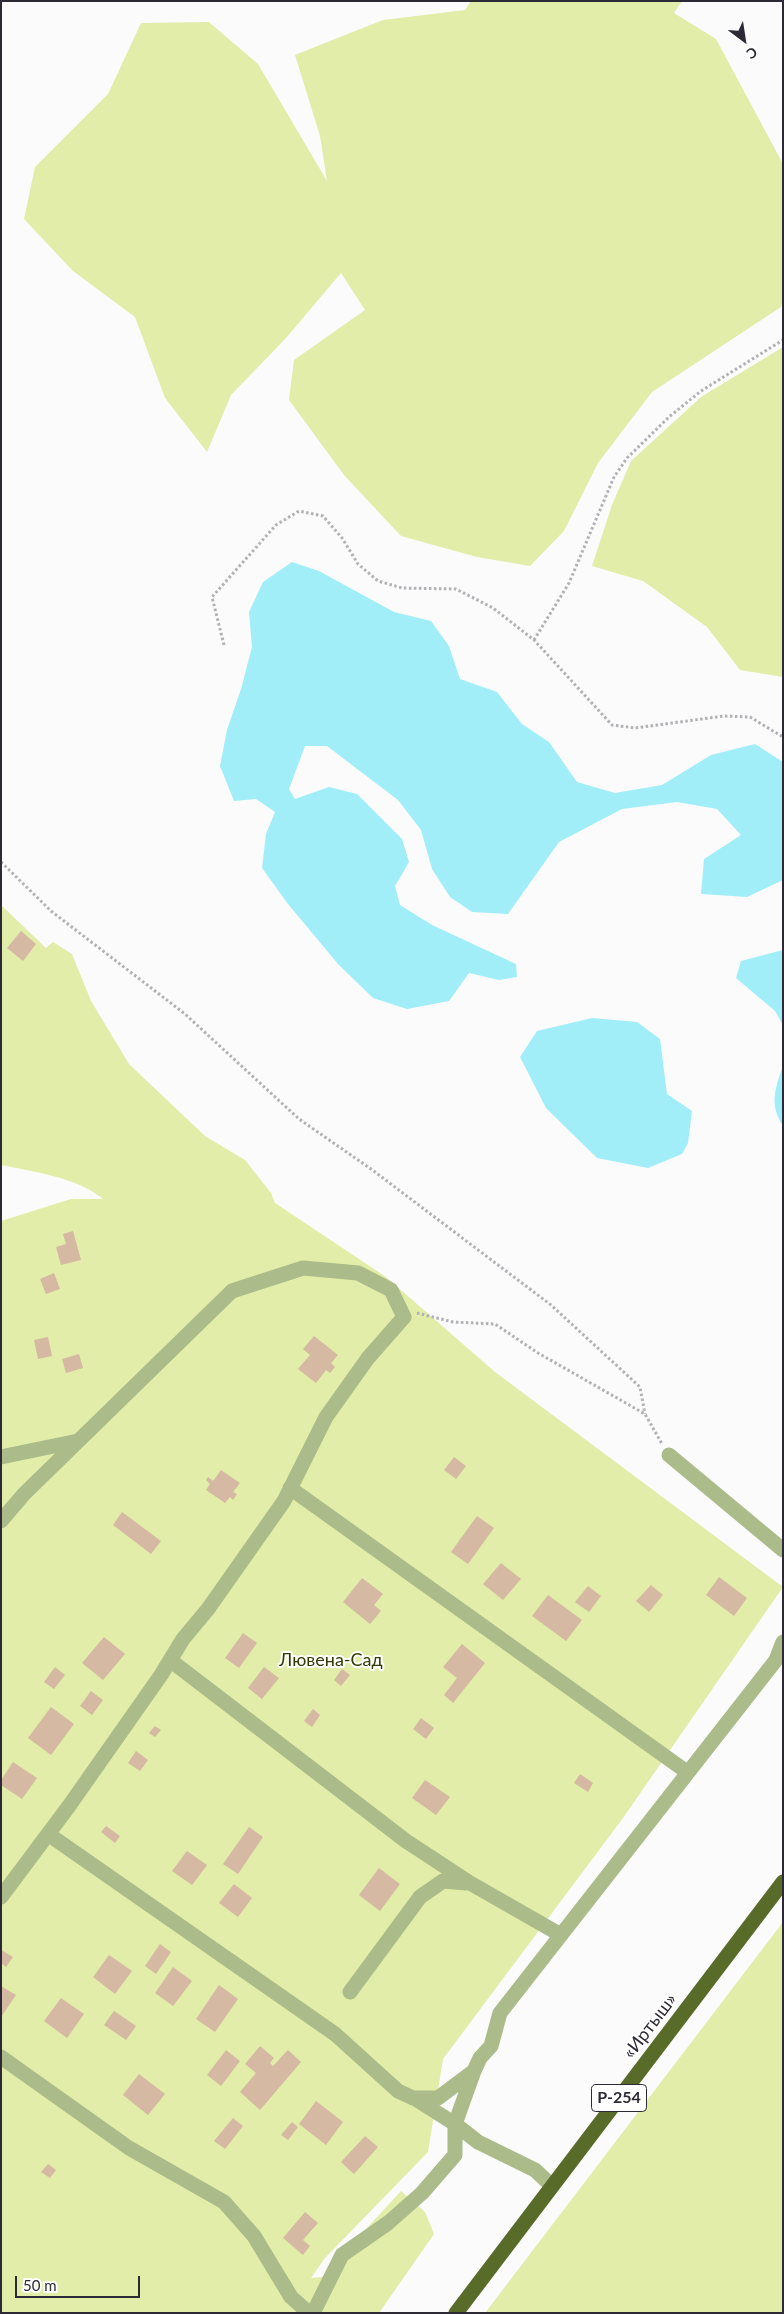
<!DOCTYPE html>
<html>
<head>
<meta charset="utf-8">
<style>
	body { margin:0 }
	#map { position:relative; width:784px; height:2314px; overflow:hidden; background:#fbfbfb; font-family:Lato,sans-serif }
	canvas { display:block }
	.frame { position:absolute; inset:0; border:2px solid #2d2935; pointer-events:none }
	.north { position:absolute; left:719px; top:15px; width:50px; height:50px; -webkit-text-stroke:4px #fff; paint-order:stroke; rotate:149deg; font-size:14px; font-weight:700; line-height:20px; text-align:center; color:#2d2935 }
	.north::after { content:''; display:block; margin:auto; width:18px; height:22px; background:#2d2935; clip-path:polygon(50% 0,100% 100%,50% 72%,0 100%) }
	.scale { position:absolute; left:15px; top:2276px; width:125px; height:22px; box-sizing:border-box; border:2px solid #2d2935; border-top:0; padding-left:6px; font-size:15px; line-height:18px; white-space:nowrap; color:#2d2935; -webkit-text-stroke:4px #fff; paint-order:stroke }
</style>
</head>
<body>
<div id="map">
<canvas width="784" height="2314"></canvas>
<div class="frame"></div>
<div class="north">С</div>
<div class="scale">50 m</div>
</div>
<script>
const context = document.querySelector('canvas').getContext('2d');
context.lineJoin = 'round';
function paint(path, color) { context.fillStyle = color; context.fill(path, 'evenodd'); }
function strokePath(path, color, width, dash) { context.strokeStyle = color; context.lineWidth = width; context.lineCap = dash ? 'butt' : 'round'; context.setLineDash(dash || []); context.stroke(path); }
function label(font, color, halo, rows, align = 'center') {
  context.font = font + ' Lato,sans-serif'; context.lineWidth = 4; context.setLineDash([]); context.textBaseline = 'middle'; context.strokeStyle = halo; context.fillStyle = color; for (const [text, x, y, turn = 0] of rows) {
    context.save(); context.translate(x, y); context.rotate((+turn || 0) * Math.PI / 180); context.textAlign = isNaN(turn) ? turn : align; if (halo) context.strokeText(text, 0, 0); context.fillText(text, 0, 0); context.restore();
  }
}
paint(new Path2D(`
	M 471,1 L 682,1 L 674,13 L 716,39 L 783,164 L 783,299 L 781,307 L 652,392 L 598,463 L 564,531 L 530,566 L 477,557 L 401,536 L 344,475 L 289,400 L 294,360 L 365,310 L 341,273 L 286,338 L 231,395 L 207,452 L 165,398 L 135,317 L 73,271 L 24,219 L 35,167 L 108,94 L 141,23 L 209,22 L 258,64 L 327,181 L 320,136 L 295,55 L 383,20 L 465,10 Z
	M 783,347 L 783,677 L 740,670 L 707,627 L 643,581 L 592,566 L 612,505 L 631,461 L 701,397 Z
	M 1,905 L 46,948 L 53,942 L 72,954 L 91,1001 L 129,1064 L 205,1136 L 245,1160 L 271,1193 L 275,1203 L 386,1277 L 495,1372 L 783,1587 L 623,1818 L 443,2059 L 428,2152 L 325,2258 L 311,2278 L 322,2277 L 401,2191 L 425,2212 L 434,2234 L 379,2313 L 1,2313 L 1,1221 L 71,1199 L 103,1199 C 77,1177 34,1172 1,1165 Z
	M 783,1922 L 783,2313 L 485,2313 Z`), '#e1eda8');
paint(new Path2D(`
	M 292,562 L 319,571 L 394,612 L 431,621 L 449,646 L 460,679 L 497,692 L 522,724 L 549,742 L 577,782 L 615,793 L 662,785 L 711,755 L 755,744 L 783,762 L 783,880 L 747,897 L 701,894 L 704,859 L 741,835 L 717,809 L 677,802 L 622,809 L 559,842 L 508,914 L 472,912 L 450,897 L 432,869 L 421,830 L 398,800 L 327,746 L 305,746 L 289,789 L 295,799 L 329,787 L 357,794 L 402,839 L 409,862 L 395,886 L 400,905 L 432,925 L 516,964 L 517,977 L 499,980 L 469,973 L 449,1001 L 407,1009 L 373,998 L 338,964 L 288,904 L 262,868 L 266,834 L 275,812 L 256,799 L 234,801 L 220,766 L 227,730 L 241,689 L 252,647 L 249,612 L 263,582 Z
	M 783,950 L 783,1025 L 775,1011 L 736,978 L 741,961 Z
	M 592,1018 L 637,1022 L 660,1039 L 667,1094 L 692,1111 L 688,1143 L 682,1154 L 648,1168 L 597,1158 L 546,1108 L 520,1057 L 537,1031 Z
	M 783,1066 L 783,1126 C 769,1104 775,1089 783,1066 Z`), '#a1eef9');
paint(new Path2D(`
	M 21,931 L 36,944 L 23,961 L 7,948 Z
	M 73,1231 L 81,1260 L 61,1265 L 56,1247 L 66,1244 L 63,1234 Z
	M 54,1273 L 60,1289 L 46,1294 L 40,1279 Z
	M 314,1336 L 338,1355 L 331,1363 L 335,1367 L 330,1373 L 326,1370 L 316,1383 L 298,1369 L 310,1355 L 303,1349 Z
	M 48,1337 L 52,1356 L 38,1359 L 34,1340 Z
	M 79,1354 L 83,1368 L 66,1373 L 62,1359 Z
	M 454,1457 L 466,1466 L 456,1479 L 444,1470 Z
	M 221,1470 L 240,1483 L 233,1492 L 237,1494 L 233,1500 L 230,1497 L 225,1503 L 206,1490 L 210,1484 L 206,1480 L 208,1477 L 213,1481 Z
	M 122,1512 L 161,1541 L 151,1554 L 113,1525 Z
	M 477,1516 L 494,1528 L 468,1564 L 451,1552 Z
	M 501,1563 L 521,1579 L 503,1600 L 483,1584 Z
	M 719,1577 L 747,1598 L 734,1616 L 706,1595 Z
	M 362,1578 L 383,1594 L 374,1605 L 381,1611 L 370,1624 L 343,1602 Z
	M 651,1585 L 663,1595 L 649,1612 L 636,1601 Z
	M 588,1586 L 601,1596 L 589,1612 L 575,1602 Z
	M 548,1595 L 582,1620 L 566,1641 L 532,1616 Z
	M 243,1633 L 257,1643 L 239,1668 L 225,1658 Z
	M 104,1637 L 125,1654 L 103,1680 L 82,1663 Z
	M 462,1644 L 485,1663 L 453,1703 L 444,1695 L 457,1678 L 443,1667 Z
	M 55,1667 L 65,1675 L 54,1689 L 44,1682 Z
	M 264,1667 L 279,1678 L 262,1699 L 248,1688 Z
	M 342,1669 L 350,1675 L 341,1686 L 334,1680 Z
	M 91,1691 L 103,1700 L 92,1715 L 80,1706 Z
	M 51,1707 L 74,1724 L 51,1755 L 28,1738 Z
	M 313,1709 L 320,1715 L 312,1727 L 304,1721 Z
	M 421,1718 L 434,1728 L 426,1739 L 413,1729 Z
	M 155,1726 L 161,1730 L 155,1737 L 149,1733 Z
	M 136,1751 L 148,1760 L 140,1771 L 128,1763 Z
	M 13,1762 L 37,1778 L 22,1799 L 1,1785 L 1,1780 Z
	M 580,1774 L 593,1783 L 588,1792 L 574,1783 Z
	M 425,1780 L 450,1797 L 436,1815 L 412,1798 Z
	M 106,1826 L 120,1836 L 115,1843 L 101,1832 Z
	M 249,1827 L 263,1837 L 238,1874 L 223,1864 Z
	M 187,1851 L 207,1865 L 192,1885 L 172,1871 Z
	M 379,1868 L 400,1884 L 380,1911 L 359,1895 Z
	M 234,1884 L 252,1898 L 238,1917 L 219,1903 Z
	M 160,1944 L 171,1952 L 156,1974 L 145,1966 Z
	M 1,1950 L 13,1957 L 6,1967 L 1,1963 Z
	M 109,1955 L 132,1971 L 115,1994 L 93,1977 Z
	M 173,1967 L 192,1981 L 173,2006 L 155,1993 Z
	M 219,1985 L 238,1999 L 215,2032 L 196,2019 Z
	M 1,1986 L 16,1995 L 1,2017 Z
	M 61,1998 L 84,2014 L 67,2038 L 44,2021 Z
	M 114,2011 L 136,2026 L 126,2040 L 104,2025 Z
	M 260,2046 L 274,2058 L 270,2063 L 273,2066 L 288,2050 L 301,2062 L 260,2110 L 240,2092 L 256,2073 L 245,2064 Z
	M 226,2050 L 240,2061 L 221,2086 L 207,2075 Z
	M 139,2074 L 165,2094 L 148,2115 L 123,2095 Z
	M 316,2101 L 343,2122 L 326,2145 L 299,2124 Z
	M 233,2118 L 243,2126 L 225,2149 L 214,2141 Z
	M 292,2122 L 298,2127 L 288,2140 L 281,2135 Z
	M 365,2136 L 378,2147 L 354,2174 L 341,2162 Z
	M 48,2164 L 56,2170 L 50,2178 L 41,2172 Z
	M 305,2212 L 318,2223 L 303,2240 L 310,2246 L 303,2255 L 283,2238 Z`), '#d5b9a3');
strokePath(new Path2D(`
	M 534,640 L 569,583 L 614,477 L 627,458 L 669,417 L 701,391 L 783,340
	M 224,645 L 212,597 L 276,525 L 299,511 L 323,516 L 342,538 L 358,564 L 378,581 L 402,588 L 456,589 L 493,608 L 534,640 L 612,725 L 635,728 L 724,716 L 750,717 L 783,737
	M 1,862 L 51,911 L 185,1014 L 299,1119 L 371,1169 L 551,1305 L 640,1387 L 645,1414
	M 417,1313 L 453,1322 L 495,1324 L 538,1353 L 645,1414 L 662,1444`), '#b1b0b4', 3, [2.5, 2.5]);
strokePath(new Path2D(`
	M 669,1455 L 783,1550
	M 1,1457 L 78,1441
	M 290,1488 L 687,1772
	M 1,1521 L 24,1494 L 232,1291 L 303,1268 L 358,1273 L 391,1290 L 404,1317 L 368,1358 L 326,1417 L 284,1501 L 208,1609 L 183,1639 L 161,1675 L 69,1806 L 1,1897
	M 170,1660 L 406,1841 L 470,1883 L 561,1935
	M 48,1834 L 335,2034 L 398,2091 L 413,2098 L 438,2098 L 474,2071 L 480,2058 L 491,2046 L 500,2013 L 776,1660 L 783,1642
	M 350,1992 L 420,1897 L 443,1881 L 466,1883
	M 1,2057 L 129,2148 L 224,2202 L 254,2236 L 291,2297 L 309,2313
	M 474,2071 L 455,2124 L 478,2142 L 535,2170 L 552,2186
	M 313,2313 L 342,2255 L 388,2223 L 422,2193 L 455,2155 L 455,2124 L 414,2098`), '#abbb89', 15);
strokePath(new Path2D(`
	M 456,2313 L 783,1882`), '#596b29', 15);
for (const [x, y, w] of [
	[619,2098,55]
]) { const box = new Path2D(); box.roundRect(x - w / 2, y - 13.5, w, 27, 4); context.fillStyle = '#fff'; context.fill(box); strokePath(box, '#2d2935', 1); }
label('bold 16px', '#2d2935', null, [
	["Р-254",619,2098]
]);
label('18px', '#343b00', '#fff', [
	["Лювена-Сад",331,1660]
]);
label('18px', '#2d2935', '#fff', [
	["«Иртыш»",650,2026,-53]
]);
</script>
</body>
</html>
